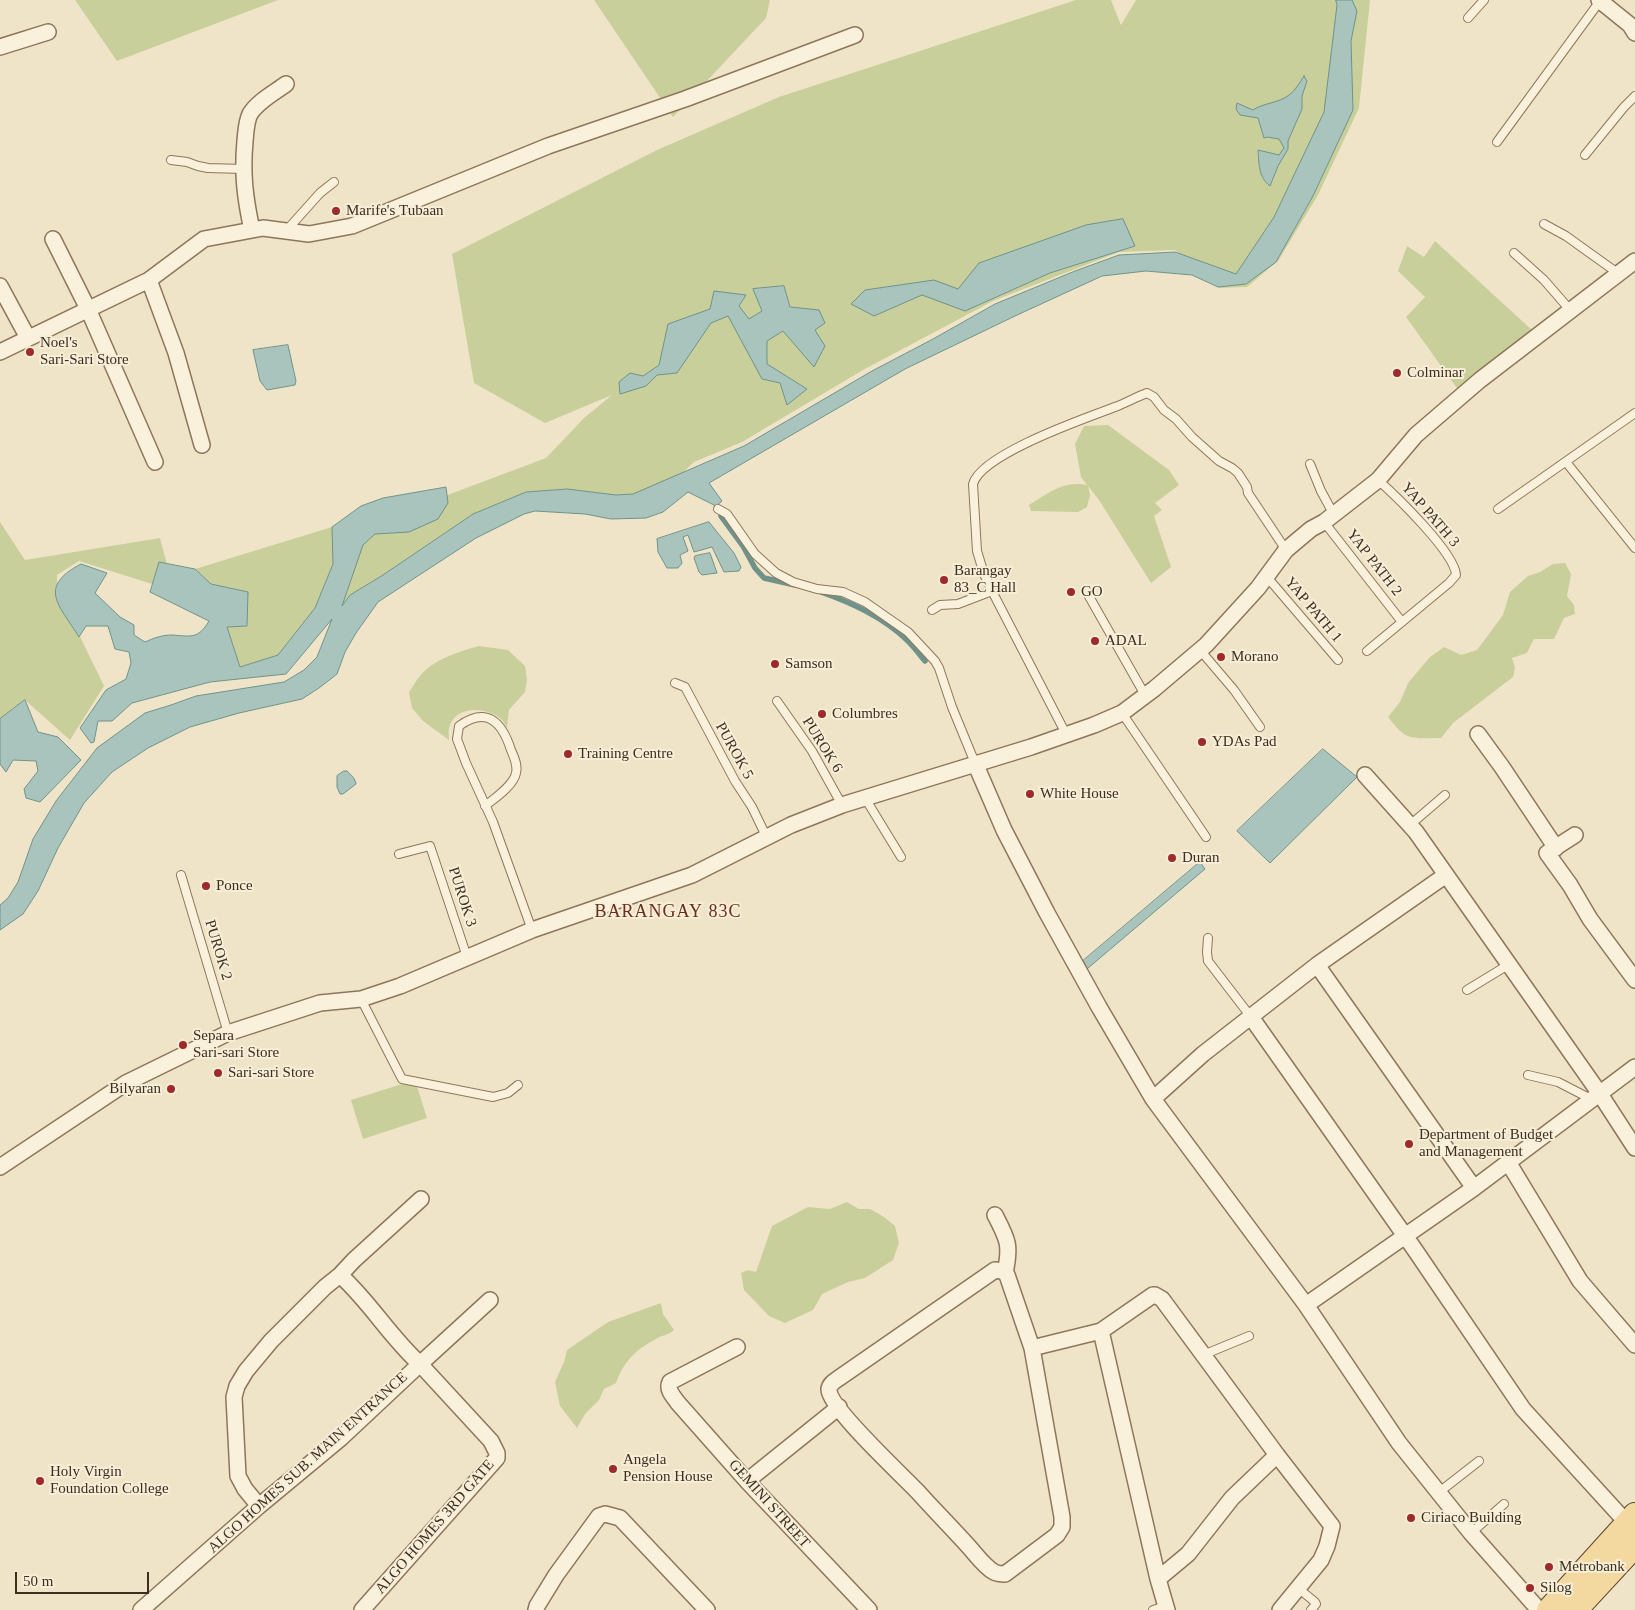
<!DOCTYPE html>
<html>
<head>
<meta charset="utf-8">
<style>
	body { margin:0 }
	#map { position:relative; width:1635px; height:1610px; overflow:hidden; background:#f0e4c8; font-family:Georgia,serif }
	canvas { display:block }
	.scale { position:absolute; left:15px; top:1572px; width:134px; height:22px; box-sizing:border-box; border:2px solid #3d2e20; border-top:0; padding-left:6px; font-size:15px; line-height:18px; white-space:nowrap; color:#3d2e20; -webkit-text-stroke:4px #f7eed8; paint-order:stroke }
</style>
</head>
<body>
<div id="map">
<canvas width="1635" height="1610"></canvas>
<div class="scale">50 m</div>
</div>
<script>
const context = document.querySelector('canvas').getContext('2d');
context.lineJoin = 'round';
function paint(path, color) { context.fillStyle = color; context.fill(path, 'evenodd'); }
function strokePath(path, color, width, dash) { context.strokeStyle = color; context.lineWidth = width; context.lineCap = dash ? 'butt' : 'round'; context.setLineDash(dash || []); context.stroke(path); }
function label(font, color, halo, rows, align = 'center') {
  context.font = font + ' Georgia,serif'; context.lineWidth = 4; context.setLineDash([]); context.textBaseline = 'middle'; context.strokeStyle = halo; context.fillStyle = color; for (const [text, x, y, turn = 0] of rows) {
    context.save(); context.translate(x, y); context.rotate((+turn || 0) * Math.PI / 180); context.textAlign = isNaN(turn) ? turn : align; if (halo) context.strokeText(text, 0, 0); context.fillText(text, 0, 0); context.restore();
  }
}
paint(new Path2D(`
	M 75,0 L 278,0 L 117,61 Z
	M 594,0 L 770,0 L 766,18 L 673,117 Z
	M 1076,0 L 1111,0 L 1121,25 L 1136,0 L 1370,0 L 1359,108 L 1318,195 L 1278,261 L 1247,287 L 1219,288 L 1175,250 L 1119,252 L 993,301 L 863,370 L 742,442 L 694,462 L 674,481 L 633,494 L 616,495 L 567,489 L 526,492 L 473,514 L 383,575 L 350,595 L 341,608 L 333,547 L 333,564 L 315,608 L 278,655 L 240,667 L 226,626 L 248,592 L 211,584 L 195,569 L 332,527 L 333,538 L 546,458 L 584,418 L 612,395 L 545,423 L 474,383 L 452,254 L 657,150 L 779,97 Z
	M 1435,241 L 1533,331 L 1459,391 L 1406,317 L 1425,297 L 1398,271 L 1407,246 L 1424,257 Z
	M 1108,425 L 1169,470 L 1179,485 L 1155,503 L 1162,510 L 1154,516 L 1171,567 L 1151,583 L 1099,500 L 1088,486 L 1090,495 L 1087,507 L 1078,512 L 1031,511 L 1029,505 C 1048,493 1064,480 1087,485 L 1081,477 L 1075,444 L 1084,426 Z
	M 0,522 L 25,560 L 160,538 L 174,591 L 79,561 L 57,575 L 57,589 L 104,686 L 70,740 L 25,700 L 0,719 Z
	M 1565,563 L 1571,574 L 1567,596 L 1574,605 L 1575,614 L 1564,618 L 1554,639 L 1534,639 L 1527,653 L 1512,658 L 1515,668 L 1513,677 L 1453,723 L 1441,738 C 1411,738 1407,742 1388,717 L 1400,702 L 1408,683 L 1430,657 L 1444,647 L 1461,655 L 1477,650 L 1503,615 L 1510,592 L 1528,576 L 1540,572 L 1553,564 Z
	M 479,646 L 508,650 L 525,666 L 527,680 L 525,692 L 509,710 L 507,728 C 505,725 503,720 500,718 C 485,707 455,705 449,728 C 448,731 449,736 449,740 L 423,721 L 412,708 L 409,692 C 413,687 416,680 420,676 C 434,659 458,652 479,646 Z
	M 415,1080 L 427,1118 L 363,1139 L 351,1100 Z
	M 847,1202 L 859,1209 L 870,1209 L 884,1217 L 895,1226 L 899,1243 L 893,1260 L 865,1278 L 848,1282 L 822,1294 L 813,1310 L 785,1323 L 769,1316 L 744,1290 L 741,1273 L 748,1270 L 756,1272 L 772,1226 L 808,1207 L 830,1209 Z
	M 661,1303 L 663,1314 L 674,1330 C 669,1335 662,1335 656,1339 C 636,1349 623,1362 616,1383 L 604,1389 L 599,1400 L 585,1414 L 577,1428 L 560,1406 L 555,1382 L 564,1362 L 567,1350 L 608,1322 Z`), '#c9cf9b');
const water = new Path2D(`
	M 1336,0 L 1352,0 L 1357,11 L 1351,41 L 1353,110 L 1313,196 L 1276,262 L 1246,284 L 1218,287 L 1192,275 L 1146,271 L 1102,276 L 1015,316 L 905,369 L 709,483 L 722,501 L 716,506 L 688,492 L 663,512 L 646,518 L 611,519 L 585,514 L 535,511 L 524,514 L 476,538 L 378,602 L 356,633 L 345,652 L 337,674 L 319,688 L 302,699 L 239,713 L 190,727 L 148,748 L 112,772 L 84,803 L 58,848 L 38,891 L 23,914 L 0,930 L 0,905 L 8,898 L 18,882 L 33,839 L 56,801 L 97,748 L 145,713 L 171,705 L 196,696 L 284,682 L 304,670 L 317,657 L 332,619 L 286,674 L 210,682 L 132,703 L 112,721 L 98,721 L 94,742 L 91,743 L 80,728 L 106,690 L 126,679 L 131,663 L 129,652 L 115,649 L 108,626 L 86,626 L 79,637 C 59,605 37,587 81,564 L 107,573 L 95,593 L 120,617 L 134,625 L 134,635 L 145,642 C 154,638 162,635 172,635 C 190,636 198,640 209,621 L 150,592 L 159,562 L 195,569 L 211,584 L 248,592 L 247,626 L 227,627 L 240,667 L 278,655 L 315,608 L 333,564 L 332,527 L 361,506 L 383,498 L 446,487 L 448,503 L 438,519 L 409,532 L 375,534 L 363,545 L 342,606 L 350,595 L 383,575 L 473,514 L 526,492 L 567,489 L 616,495 L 633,494 L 744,446 L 872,371 L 933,339 L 995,304 L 1075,271 L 1119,255 L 1175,252 L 1236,274 L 1274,217 L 1324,112 L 1337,5 Z
	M 1304,76 L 1307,81 L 1302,96 L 1302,109 L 1288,141 L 1288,149 L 1278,166 L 1270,186 C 1258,177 1259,163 1258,150 L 1279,155 L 1284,148 L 1279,139 L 1267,137 L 1264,138 L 1258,118 L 1240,115 L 1236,109 L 1237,103 L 1253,110 C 1263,103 1279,103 1289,95 C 1295,91 1300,82 1304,76 Z
	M 1123,219 L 1135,246 L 1050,273 L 965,311 L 922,295 L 874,316 L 851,304 L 865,290 L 934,280 L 958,289 L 979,263 L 1086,225 Z
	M 784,286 L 790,307 L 819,310 L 825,323 L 815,330 L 825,346 L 814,367 L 783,331 L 767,341 L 767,364 L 807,389 L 787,405 L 780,383 L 762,379 L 728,316 L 711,323 L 677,373 L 657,375 L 646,386 L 620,394 L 619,382 L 630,373 L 643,376 L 659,365 L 668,324 L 710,309 L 714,291 L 746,295 L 739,306 L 749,319 L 762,311 L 753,289 Z
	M 288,345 L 296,381 L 295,385 L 267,390 L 260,381 L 253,350 Z
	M 709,522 L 734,553 L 741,567 L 739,571 L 724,572 L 712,547 L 694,552 L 688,535 L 683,537 L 688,551 L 680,555 L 682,563 L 678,568 L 667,568 L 658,552 L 657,539 Z
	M 710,553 L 717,573 L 702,575 L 699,572 L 694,558 L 695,556 Z
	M 25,700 L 38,732 L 58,737 L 81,760 L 40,802 L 26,798 L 24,789 L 38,771 L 36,761 L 13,760 L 6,772 L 0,764 L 0,719 Z
	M 1323,749 L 1357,777 L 1270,863 L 1237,831 Z
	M 344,771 L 347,771 C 351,775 355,778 356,784 L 343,794 L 340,794 L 337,787 L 337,776 Z
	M 1200,862 L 1205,869 L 1081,974 L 1077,966 Z`);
paint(water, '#a9c4bc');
strokePath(water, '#6f938a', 1);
strokePath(new Path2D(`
	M 721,516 L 743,546 L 755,568 L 764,578 L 795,585
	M 821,592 C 852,603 883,617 908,641 C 914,647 920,655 925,661`), '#6f938a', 5.5);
const service = new Path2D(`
	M 1468,18 L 1484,0
	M 1497,142 L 1600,1
	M 1585,155 L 1624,107 L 1635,96
	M 171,160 L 187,162 L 198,166 L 208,168 L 243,169
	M 1544,224 L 1566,236 L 1619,274
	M 286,231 L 320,193 L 334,182
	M 1514,253 L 1544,280 L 1571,311
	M 1566,462 L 1635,548
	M 1310,464 L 1321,491 L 1334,515
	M 718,509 L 727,514 L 755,554 L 776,573 L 793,582 L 817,589 L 843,592 L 865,602 L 908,632 L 935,661 L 939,668 L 952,707 L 975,763
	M 1498,509 L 1635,413
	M 1324,522 L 1402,622
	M 1267,577 L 1338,660
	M 1086,591 L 1145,695
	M 932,610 L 940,605 L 958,604 L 992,591
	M 1200,650 L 1234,690 L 1260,727
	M 1367,651 L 1449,583 L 1456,575 C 1455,553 1396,496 1378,480
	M 675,683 L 685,687 L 735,781 L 752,807 L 766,836
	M 777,701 L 812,751 L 842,805
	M 1122,713 L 1206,837
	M 1066,734 L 992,591 L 984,574 L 977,551 L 973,484 C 981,454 1086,418 1115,407 C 1126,403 1136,397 1147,393 L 1154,397 L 1164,410 L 1176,419 L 1192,437 L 1219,461 L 1232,468 L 1238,473 L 1247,487 L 1248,493 L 1286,550
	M 865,798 L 901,857
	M 485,806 C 495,798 514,785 516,773 C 518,765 514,757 511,750 C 502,722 487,706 459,726 L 457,739 L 466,763 L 493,822 L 532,930
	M 1410,825 L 1445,795
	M 399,854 L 430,846 L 467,957
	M 181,875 L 228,1033
	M 1208,938 L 1207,952 L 1208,961 L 1251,1017
	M 1467,990 L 1508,965
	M 361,999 L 402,1079 L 493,1097 L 508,1093 L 518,1085
	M 1528,1075 L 1558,1082 L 1591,1099
	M 1203,1355 L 1249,1336
	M 1438,1493 L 1479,1461
	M 1471,1533 L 1504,1504
	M 1298,1588 L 1315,1602 L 1316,1604 L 1311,1610
	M 1153,1610 L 1166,1606`);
const minor = new Path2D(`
	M 1599,0 L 1630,25 L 1635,33
	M 0,47 L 48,32
	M 252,230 C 245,198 242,174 245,141 C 246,132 246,122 250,114 C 258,101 274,93 286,84
	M 53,239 L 88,309 L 155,462
	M 149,280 L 176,353 L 202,445
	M 0,286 L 28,338
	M 0,352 L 149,280 L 204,239 L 263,228 L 309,234 L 352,226 L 548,146 L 685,99 L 855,35
	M 1478,734 L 1502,767 L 1556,848
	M 975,763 L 1004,830 L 1047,913 L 1099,1007 L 1153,1099 L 1306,1305 L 1474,1188 L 1635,1067
	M 1365,775 L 1416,832 L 1600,1094 L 1635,1148
	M 1575,835 L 1547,853 L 1570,885 L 1590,919 L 1635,980
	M 1317,965 L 1474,1188
	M 1251,1017 L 1415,1250 L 1523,1409 L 1627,1523
	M 1153,1099 L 1203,1054 L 1317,965 L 1446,875
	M 1508,1162 L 1580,1281 L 1635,1345
	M 0,1167 L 126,1083 L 228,1033 L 320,1003 L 361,999 L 400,986 L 532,930 L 692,875 L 791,825 L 842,805 L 1031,747 L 1094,725 L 1122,713 L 1154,689 L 1206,645 L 1258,588 L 1286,550 L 1311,529 L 1324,522 L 1378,480 L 1416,435 L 1480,380 L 1635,261
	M 995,1215 C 1008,1240 1011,1245 1005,1273
	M 995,1270 L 1002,1271 L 1007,1275 L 1032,1348 L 1062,1517 L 1062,1527 L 1057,1535 L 1005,1574 C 1002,1574 998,1574 994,1572 C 985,1567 977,1556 970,1548 C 953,1529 935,1511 918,1492 C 903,1476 828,1407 829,1389 C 830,1383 835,1381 839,1378 Z
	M 340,1275 L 354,1260 L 421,1199
	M 1306,1305 L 1399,1443 L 1471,1533 L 1539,1610
	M 1101,1331 L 1158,1579 L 1167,1610
	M 737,1347 L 670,1382 C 666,1390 674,1397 678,1403 L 747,1481 L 869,1610
	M 1032,1348 L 1101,1331 L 1153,1295 L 1155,1295 L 1162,1299 L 1277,1455 L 1332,1526 L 1327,1546 L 1321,1560 L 1280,1610
	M 747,1481 L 839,1407
	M 259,1506 L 245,1489 L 238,1476 L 234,1397 L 237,1386 L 246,1371 L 271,1341 L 325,1287 L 340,1275 C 370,1302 390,1337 420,1364 L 490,1300
	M 1158,1579 L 1188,1554 L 1232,1498 L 1277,1455
	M 141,1610 L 259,1506 L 341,1438 L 420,1364 L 491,1441 L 497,1453 L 497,1458 L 362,1610
	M 536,1610 L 537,1606 L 556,1575 L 599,1516 L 605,1514 L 620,1518 L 707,1610`);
const primary = new Path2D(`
	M 1549,1610 L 1635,1515
	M 1575,1610 L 1635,1545`);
strokePath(service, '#8d765c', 10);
strokePath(minor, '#8d765c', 18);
strokePath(primary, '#5b4430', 26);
strokePath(service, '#faf1dc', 8);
strokePath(minor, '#faf1dc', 15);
strokePath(primary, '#f3d9a0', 24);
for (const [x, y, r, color] of [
	[336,211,5,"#9e2a2b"],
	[30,352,5,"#9e2a2b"],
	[1397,373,5,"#9e2a2b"],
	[944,580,5,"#9e2a2b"],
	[1071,592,5,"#9e2a2b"],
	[1095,641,5,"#9e2a2b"],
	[1221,657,5,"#9e2a2b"],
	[775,664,5,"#9e2a2b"],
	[822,714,5,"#9e2a2b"],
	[1202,742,5,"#9e2a2b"],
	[568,754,5,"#9e2a2b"],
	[1030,794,5,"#9e2a2b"],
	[1172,858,5,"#9e2a2b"],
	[206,886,5,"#9e2a2b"],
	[183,1045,5,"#9e2a2b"],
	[218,1073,5,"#9e2a2b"],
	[171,1089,5,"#9e2a2b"],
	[1409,1144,5,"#9e2a2b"],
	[613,1469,5,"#9e2a2b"],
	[40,1481,5,"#9e2a2b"],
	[1411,1518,5,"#9e2a2b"],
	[1549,1567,5,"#9e2a2b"],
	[1530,1588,5,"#9e2a2b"]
]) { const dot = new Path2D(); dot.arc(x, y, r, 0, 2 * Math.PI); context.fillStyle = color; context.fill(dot); strokePath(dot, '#f7eed8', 2); }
label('15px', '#3d2e20', '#f7eed8', [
	["Marife's Tubaan",346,211],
	["Noel's",40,343],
	["Sari-Sari Store",40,360],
	["Colminar",1407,373],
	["Barangay",954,571],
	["83_C Hall",954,588],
	["GO",1081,592],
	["ADAL",1105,641],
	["Morano",1231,657],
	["Samson",785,664],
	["Columbres",832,714],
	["YDAs Pad",1212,742],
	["Training Centre",578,754],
	["White House",1040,794],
	["Duran",1182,858],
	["Ponce",216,886],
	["Separa",193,1036],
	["Sari-sari Store",193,1053],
	["Sari-sari Store",228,1073],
	["Bilyaran",161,1089,"right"],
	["Department of Budget",1419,1135],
	["and Management",1419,1152],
	["Angela",623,1460],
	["Pension House",623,1477],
	["Holy Virgin",50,1472],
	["Foundation College",50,1489],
	["Ciriaco Building",1421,1518],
	["Metrobank",1559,1567],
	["Silog",1540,1588]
], 'left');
label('15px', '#3d2e20', '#f7eed8', [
	["YAP PATH 3",1430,515,49],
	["YAP PATH 2",1374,563,52],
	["YAP PATH 1",1313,610,50],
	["PUROK 6",822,745,58],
	["PUROK 5",734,751,61],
	["PUROK 3",462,897,72],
	["PUROK 2",218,950,73],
	["ALGO HOMES SUB. MAIN ENTRANCE",308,1463,-42],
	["GEMINI STREET",769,1504,48],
	["ALGO HOMES 3RD GATE",435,1527,-49]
]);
context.letterSpacing = '1px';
label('18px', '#6b2e1e', '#f7eed8', [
	["BARANGAY 83C",668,912]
]);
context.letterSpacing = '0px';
</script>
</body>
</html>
